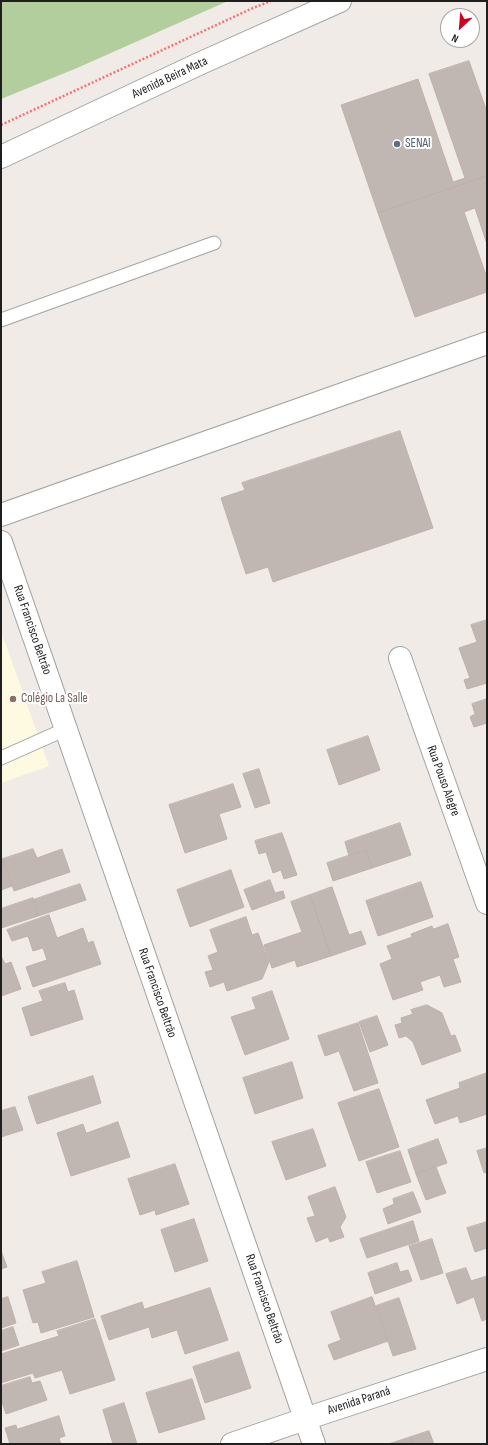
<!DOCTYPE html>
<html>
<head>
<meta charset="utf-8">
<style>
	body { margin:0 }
	#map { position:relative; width:488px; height:1445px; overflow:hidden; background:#f0ebe6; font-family:"Sofia Sans Condensed",sans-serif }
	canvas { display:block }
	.frame { position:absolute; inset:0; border:2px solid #1f1f1f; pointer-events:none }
	.north { position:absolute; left:440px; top:8px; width:40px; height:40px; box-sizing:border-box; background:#fff; border:1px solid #a5a5a5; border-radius:50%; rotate:206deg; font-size:11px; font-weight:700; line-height:16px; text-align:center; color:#1f1f1f }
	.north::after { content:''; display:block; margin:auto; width:14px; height:18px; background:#ca0521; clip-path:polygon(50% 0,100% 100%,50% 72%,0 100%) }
</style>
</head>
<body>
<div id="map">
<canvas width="488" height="1445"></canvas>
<div class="frame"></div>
<div class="north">N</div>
</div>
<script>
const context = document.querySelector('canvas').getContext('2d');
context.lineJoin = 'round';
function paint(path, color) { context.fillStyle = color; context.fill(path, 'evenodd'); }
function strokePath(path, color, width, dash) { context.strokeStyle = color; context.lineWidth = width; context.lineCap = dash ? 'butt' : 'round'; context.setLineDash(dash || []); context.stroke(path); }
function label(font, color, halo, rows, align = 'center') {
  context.font = font + ' "Sofia Sans Condensed",sans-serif'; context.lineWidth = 4; context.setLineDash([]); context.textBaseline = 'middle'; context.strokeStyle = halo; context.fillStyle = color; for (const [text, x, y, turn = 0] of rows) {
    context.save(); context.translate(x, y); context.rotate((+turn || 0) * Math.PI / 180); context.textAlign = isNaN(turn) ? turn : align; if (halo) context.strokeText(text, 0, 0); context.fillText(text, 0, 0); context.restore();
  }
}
paint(new Path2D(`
	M 1,631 L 49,766 L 1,783 Z`), '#fefae1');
paint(new Path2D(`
	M 1,1 L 228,1 L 77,68 L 1,99 Z`), '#b2ce9c');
const building = new Path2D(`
	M 469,61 L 487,112 L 487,176 L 378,213 L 341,105 L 418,79 L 453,182 L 465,178 L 429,74 Z
	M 487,176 L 487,244 L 475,208 L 464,212 L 487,278 L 487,292 L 415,317 L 378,213 Z
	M 400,431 L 433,528 L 273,582 L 268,567 L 246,574 L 221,498 L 245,490 L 242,483 Z
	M 487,620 L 487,683 L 467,689 L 464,680 L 470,678 L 459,648 L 477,642 L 471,625 Z
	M 487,699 L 487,723 L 474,727 L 470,717 L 475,714 L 472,704 Z
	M 368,736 L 380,770 L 339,785 L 327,750 Z
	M 259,769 L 270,803 L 255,808 L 243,774 Z
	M 233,784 L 241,807 L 219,814 L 227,839 L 185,853 L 169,805 Z
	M 400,823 L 411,855 L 372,868 L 366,850 L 349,856 L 345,842 Z
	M 282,833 L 297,875 L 284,879 L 281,870 L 273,873 L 266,852 L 259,854 L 255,841 Z
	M 33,849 L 37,858 L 62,849 L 70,872 L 14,891 L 3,859 Z
	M 366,850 L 372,868 L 333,881 L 327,863 Z
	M 3,859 L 12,886 L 1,890 L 1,860 Z
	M 231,870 L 244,907 L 190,927 L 177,890 Z
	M 270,880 L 275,893 L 283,891 L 285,898 L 252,910 L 244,890 Z
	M 421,882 L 433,917 L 378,936 L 366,901 Z
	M 80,884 L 86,900 L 38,916 L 33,900 Z
	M 332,887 L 349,935 L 361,931 L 366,944 L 331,956 L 310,895 Z
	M 310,895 L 331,956 L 297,967 L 295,960 L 272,968 L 264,945 L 302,932 L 291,902 Z
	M 33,898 L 38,916 L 1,928 L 1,909 Z
	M 49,915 L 57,938 L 83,928 L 88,943 L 93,941 L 101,964 L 33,987 L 26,967 L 47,960 L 43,948 L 33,951 L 28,936 L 12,941 L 7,930 Z
	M 246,917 L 252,935 L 258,933 L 269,962 L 262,979 L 227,991 L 224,982 L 210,987 L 205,972 L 213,970 L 208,956 L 218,952 L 210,930 Z
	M 448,924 L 459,957 L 453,959 L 461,982 L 444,987 L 440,975 L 420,982 L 423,990 L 393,1000 L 380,964 L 392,959 L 387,946 L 412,937 L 411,934 L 432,926 L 433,929 Z
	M 1,956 L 5,964 L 11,962 L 21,989 L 1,996 Z
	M 65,983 L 68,992 L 74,990 L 83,1019 L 31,1036 L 22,1008 L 43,1001 L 39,991 Z
	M 272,991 L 289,1039 L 245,1055 L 231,1017 L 256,1009 L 252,998 Z
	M 427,1005 L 442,1013 L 451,1036 L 455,1035 L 461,1051 L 422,1065 L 413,1042 L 406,1036 L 399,1038 L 395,1025 L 402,1023 L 401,1018 L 413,1014 L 411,1010 Z
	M 377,1016 L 388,1045 L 370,1052 L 359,1022 Z
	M 358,1023 L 378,1083 L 354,1091 L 339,1051 L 325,1056 L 318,1036 Z
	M 292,1062 L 303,1098 L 255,1114 L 243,1078 Z
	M 487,1073 L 487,1114 L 460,1123 L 458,1116 L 435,1124 L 426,1100 L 460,1088 L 459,1083 Z
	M 93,1076 L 101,1103 L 37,1124 L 28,1097 Z
	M 379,1089 L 399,1147 L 359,1161 L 338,1103 Z
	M 15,1107 L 23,1130 L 1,1137 L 1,1111 Z
	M 118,1122 L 130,1157 L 71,1176 L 57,1133 L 83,1124 L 86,1133 Z
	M 313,1129 L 326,1166 L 286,1180 L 272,1142 Z
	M 438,1139 L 447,1163 L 416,1174 L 408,1150 Z
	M 487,1148 L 487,1172 L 484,1173 L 477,1151 Z
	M 400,1151 L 411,1182 L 377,1193 L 366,1162 Z
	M 175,1164 L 189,1204 L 156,1215 L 155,1210 L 140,1215 L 128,1179 Z
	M 436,1167 L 446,1193 L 426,1200 L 416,1174 Z
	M 335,1187 L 346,1217 L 340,1227 L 344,1237 L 330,1242 L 328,1237 L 316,1242 L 307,1218 L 315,1216 L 308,1197 Z
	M 413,1192 L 421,1212 L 388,1224 L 383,1209 L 394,1204 L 393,1199 Z
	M 194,1219 L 208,1261 L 175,1272 L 161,1230 Z
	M 413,1221 L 419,1241 L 367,1258 L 360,1239 Z
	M 487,1222 L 487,1248 L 475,1252 L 467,1228 Z
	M 432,1239 L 443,1273 L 421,1280 L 409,1246 Z
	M 1,1251 L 7,1267 L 1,1269 Z
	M 77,1261 L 94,1317 L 41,1333 L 38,1322 L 33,1323 L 23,1290 L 46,1283 L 42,1272 Z
	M 397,1263 L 400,1272 L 408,1270 L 412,1281 L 375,1294 L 368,1273 Z
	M 466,1268 L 471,1281 L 487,1276 L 487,1319 L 482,1321 L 474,1297 L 457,1304 L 446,1274 Z
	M 210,1288 L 228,1340 L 185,1354 L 177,1330 L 152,1338 L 149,1327 L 109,1340 L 101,1316 L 142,1302 L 144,1309 Z
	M 8,1297 L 16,1323 L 1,1328 L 1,1299 Z
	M 372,1297 L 388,1341 L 334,1360 L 328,1345 L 341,1340 L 331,1312 Z
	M 399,1298 L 416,1349 L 393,1356 L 376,1306 Z
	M 95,1319 L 115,1380 L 70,1394 L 62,1370 L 35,1378 L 33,1373 L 1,1383 L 1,1354 L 59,1336 L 57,1331 Z
	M 13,1327 L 19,1345 L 1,1351 L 1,1331 Z
	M 239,1352 L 251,1388 L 205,1403 L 193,1367 Z
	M 30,1377 L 32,1383 L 40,1381 L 47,1400 L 6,1414 L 1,1399 L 1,1386 Z
	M 192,1379 L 205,1419 L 159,1433 L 146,1393 Z
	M 124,1403 L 137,1444 L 113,1444 L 103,1410 Z
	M 59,1416 L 65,1436 L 59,1438 L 61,1444 L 10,1444 L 5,1428 L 16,1425 L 17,1429 Z
	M 429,1431 L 434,1444 L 413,1444 L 411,1437 Z
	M 411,1437 L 413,1444 L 389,1444 Z`);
paint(building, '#c0b6b2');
strokePath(building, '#c1b0a9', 1);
const service = new Path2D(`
	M 1,320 L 214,243
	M 1,758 L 66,729`);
const minor = new Path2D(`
	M 1,157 L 201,63 L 340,1
	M 1,515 L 487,343
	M 1,542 L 314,1444
	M 400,658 L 487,903`);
const tertiary = new Path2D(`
	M 232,1444 L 305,1419 L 487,1359`);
strokePath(service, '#a3a3a3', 15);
strokePath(minor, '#a3a3a3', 24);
strokePath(tertiary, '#a3a3a3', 24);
strokePath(new Path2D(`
	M 1,125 L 253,8 L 271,1`), '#f67176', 2.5, [2, 2]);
strokePath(service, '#fff', 13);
strokePath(minor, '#fff', 22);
strokePath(tertiary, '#fff', 22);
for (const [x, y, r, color] of [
	[397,144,4,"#5c6f8a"],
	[13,699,4,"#8d6e63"]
]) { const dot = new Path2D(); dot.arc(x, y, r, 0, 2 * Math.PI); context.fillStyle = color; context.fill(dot); strokePath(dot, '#fff', 1.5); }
label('13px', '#1f1f1f', '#fff', [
	["Avenida Beira Mata",170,78,-25],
	["Rua Francisco Beltrão",32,630,71],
	["Rua Pouso Alegre",443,781,70],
	["Rua Francisco Beltrão",157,993,71],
	["Rua Francisco Beltrão",264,1299,71],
	["Avenida Paraná",359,1401,-18]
]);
label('13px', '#4e5e75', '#fff', [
	["SENAI",405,144]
], 'left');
label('13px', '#785e54', '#fff', [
	["Colégio La Salle",21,699]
], 'left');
</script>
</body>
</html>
